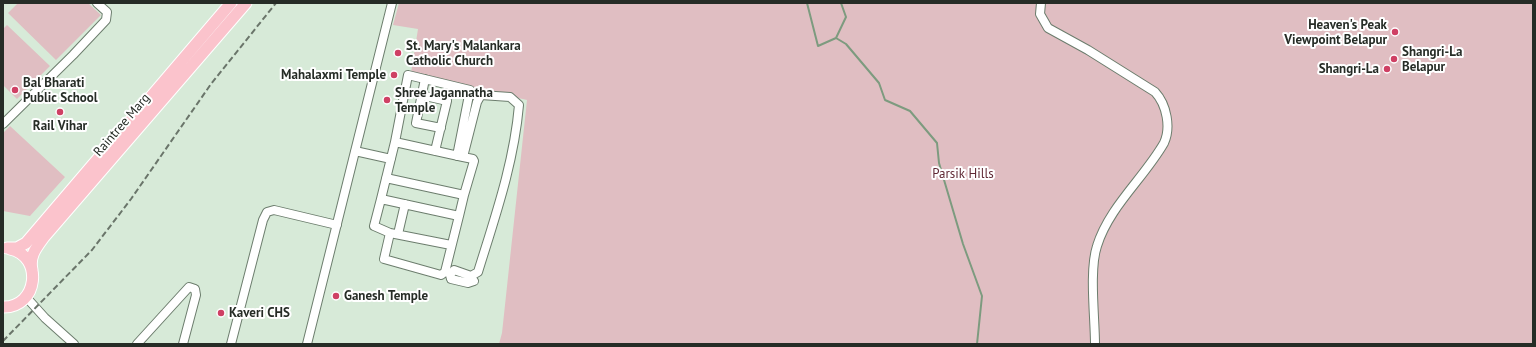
<!DOCTYPE html>
<html>
<head>
<meta charset="utf-8">
<style>
	body { margin:0 }
	#map { position:relative; width:1536px; height:347px; overflow:hidden; background:#d7ead8; font-family:"PT Sans",sans-serif }
	canvas { display:block }
	.frame { position:absolute; inset:0; border:4px solid #262c26; pointer-events:none }
</style>
</head>
<body>
<div id="map">
<canvas width="1536" height="347"></canvas>
<div class="frame"></div>
</div>
<script>
const context = document.querySelector('canvas').getContext('2d');
context.lineJoin = 'round';
function paint(path, color) { context.fillStyle = color; context.fill(path, 'evenodd'); }
function strokePath(path, color, width, dash) { context.strokeStyle = color; context.lineWidth = width; context.lineCap = dash ? 'butt' : 'round'; context.setLineDash(dash || []); context.stroke(path); }
function label(font, color, halo, rows, align = 'center') {
  context.font = font + ' "PT Sans",sans-serif'; context.lineWidth = 4; context.setLineDash([]); context.textBaseline = 'middle'; context.strokeStyle = halo; context.fillStyle = color; for (const [text, x, y, turn = 0] of rows) {
    context.save(); context.translate(x, y); context.rotate((+turn || 0) * Math.PI / 180); context.textAlign = isNaN(turn) ? turn : align; if (halo) context.strokeText(text, 0, 0); context.fillText(text, 0, 0); context.restore();
  }
}
paint(new Path2D(`
	M 18,3 L 88,3 L 101,15 L 56,60 L 8,13 Z
	M 399,3 L 1533,3 L 1533,344 L 499,344 L 502,333 L 527,100 L 411,73 L 418,29 L 393,25 Z
	M 7,25 L 50,66 L 17,99 L 3,85 L 3,29 Z
	M 10,126 L 65,177 L 30,216 L 3,211 L 3,133 Z`), '#e0bec2');
strokePath(new Path2D(`
	M 807,3 L 818,46 L 836,38 L 846,44 L 879,83 L 885,100 L 910,111 L 937,143 L 939,163 L 963,244 L 982,296 L 977,344
	M 836,38 L 846,17 L 841,3`), '#7d9b7f', 2);
const minor = new Path2D(`
	M 1041,3 L 1040,14 L 1048,28 L 1088,50 L 1155,92 C 1167,105 1171,128 1164,143 C 1144,178 1109,207 1097,246 C 1089,270 1095,318 1095,344
	M 425,79 L 416,123 L 441,128
	M 421,95 L 447,101 L 435,151
	M 3,124 L 73,55 L 106,20 L 107,12 L 97,3
	M 395,142 L 463,157 L 477,102 L 481,95 L 510,97 L 519,105 C 514,163 495,217 478,272 L 471,276 L 454,270 L 450,275 L 451,279 L 468,283 L 474,281
	M 355,151 L 391,159
	M 463,157 L 473,159 L 474,161 L 464,195
	M 386,178 L 464,195 L 459,216 L 381,199 L 395,142 L 408,75 L 470,90 L 457,156
	M 381,199 L 374,226 L 390,233 L 451,245
	M 390,233 L 384,259 L 441,275 L 445,272 L 459,216
	M 398,234 L 405,204
	M 26,297 L 45,318 L 74,344
	M 137,344 L 189,287 L 195,289 L 196,295 L 183,344
	M 231,344 L 263,220 L 267,212 L 274,210 L 337,225
	M 307,344 L 392,3`);
const major = new Path2D(`
	M 7,248 L 17,248 L 26,243 L 231,3
	M 32,270 C 29,256 36,248 44,237 L 246,3
	M 3,307 C 38,308 44,256 10,249`);
strokePath(minor, '#6c7d6d', 10);
strokePath(major, '#fff', 13);
strokePath(minor, '#fff', 8);
strokePath(major, '#fbc3cc', 11);
strokePath(new Path2D(`
	M 3,341 L 92,250 L 131,199 L 211,84 L 276,3`), '#6a756a', 2, [6, 3]);
for (const [x, y, r, color] of [
	[1395,32,4,"#cf4064"],
	[398,53,4,"#cf4064"],
	[1394,59,4,"#cf4064"],
	[1387,69,4,"#cf4064"],
	[394,75,4,"#cf4064"],
	[15,90,4,"#cf4064"],
	[387,100,4,"#cf4064"],
	[60,112,4,"#cf4064"],
	[336,296,4,"#cf4064"],
	[221,313,4,"#cf4064"]
]) { const dot = new Path2D(); dot.arc(x, y, r, 0, 2 * Math.PI); context.fillStyle = color; context.fill(dot); strokePath(dot, '#fff', 1.5); }
label('bold 13px', '#262c26', '#fff', [
	["Heaven's Peak",1387,25,"right"],
	["Viewpoint Belapur",1387,40,"right"],
	["St. Mary's Malankara",406,46],
	["Catholic Church",406,61],
	["Shangri-La",1402,52],
	["Belapur",1402,67],
	["Shangri-La",1379,69,"right"],
	["Mahalaxmi Temple",386,75,"right"],
	["Bal Bharati",23,83],
	["Public School",23,98],
	["Shree Jagannatha",395,93],
	["Temple",395,108],
	["Rail Vihar",60,126,"center"],
	["Ganesh Temple",344,296],
	["Kaveri CHS",229,313]
], 'left');
label('13px', '#262c26', '#fff', [
	["Raintree Marg",122,125,-49]
]);
label('13px', '#5f2733', '#fff', [
	["Parsik Hills",963,174]
]);
</script>
</body>
</html>
